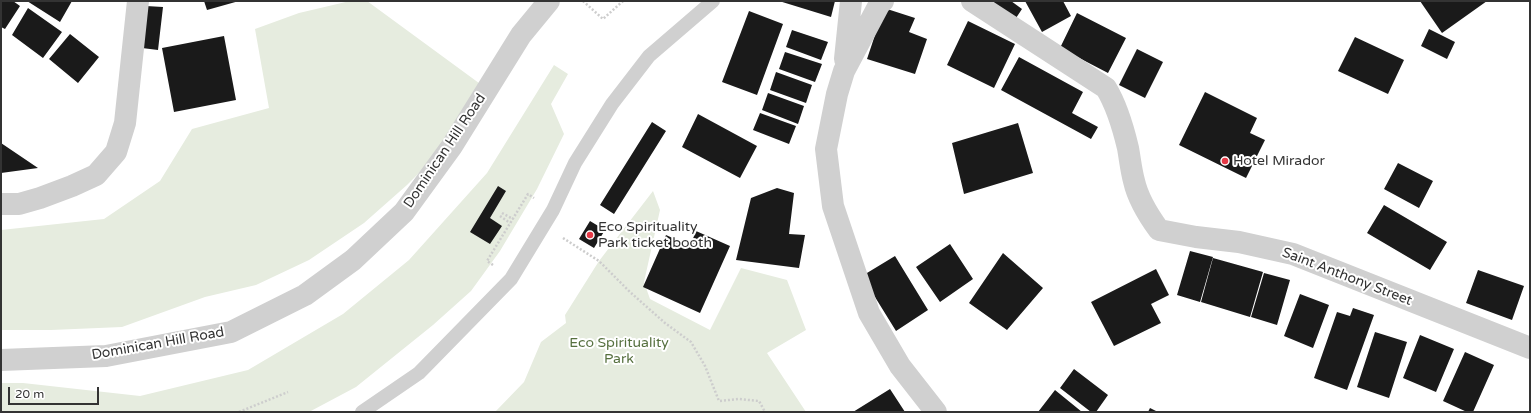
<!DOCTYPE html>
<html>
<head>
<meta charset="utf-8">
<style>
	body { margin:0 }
	#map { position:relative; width:1531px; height:413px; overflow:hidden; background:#fff; font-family:"Varela Round",sans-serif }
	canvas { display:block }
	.frame { position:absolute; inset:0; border:2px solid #333; pointer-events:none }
	.scale { position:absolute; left:8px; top:387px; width:91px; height:18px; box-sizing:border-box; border:2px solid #333; border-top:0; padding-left:5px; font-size:12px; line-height:14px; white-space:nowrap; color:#333; -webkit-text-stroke:3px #fff; paint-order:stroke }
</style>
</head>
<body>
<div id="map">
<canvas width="1531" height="413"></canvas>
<div class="frame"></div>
<div class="scale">20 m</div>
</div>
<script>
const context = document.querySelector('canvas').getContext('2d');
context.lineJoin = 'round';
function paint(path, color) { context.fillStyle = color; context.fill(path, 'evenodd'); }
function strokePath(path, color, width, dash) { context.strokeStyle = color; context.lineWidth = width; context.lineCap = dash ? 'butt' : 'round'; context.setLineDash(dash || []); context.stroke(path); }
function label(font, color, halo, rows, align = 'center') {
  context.font = font + ' "Varela Round",sans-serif'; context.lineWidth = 4; context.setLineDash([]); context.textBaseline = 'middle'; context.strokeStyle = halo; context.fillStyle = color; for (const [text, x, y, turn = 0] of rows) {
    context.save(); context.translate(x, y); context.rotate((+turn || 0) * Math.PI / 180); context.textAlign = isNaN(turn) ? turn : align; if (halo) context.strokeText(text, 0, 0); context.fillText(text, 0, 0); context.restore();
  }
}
paint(new Path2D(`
	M 350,1 L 367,1 L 483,86 L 436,156 L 407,185 L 364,223 L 309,260 L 256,285 L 205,297 L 122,327 L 51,330 L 1,330 L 1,230 L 104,219 L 160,181 L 192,129 L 269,108 L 255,29 L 299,13 Z
	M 554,65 L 568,74 L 551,104 L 564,134 L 537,189 L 500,251 L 471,291 L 433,325 L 356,387 L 309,412 L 1,412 L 1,383 L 23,383 L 140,396 L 248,370 L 343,314 L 409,260 L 487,173 Z
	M 653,191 L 660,210 L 644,282 L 650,299 L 710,330 L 741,268 L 787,280 L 806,330 L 767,353 L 806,412 L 495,412 L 524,382 L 541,342 L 566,323 L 565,315 L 599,261 Z`), '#e6ecdf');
paint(new Path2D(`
	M 1,1 L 13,1 L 20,6 L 5,29 L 1,27 Z
	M 27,1 L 72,1 L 60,22 Z
	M 204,1 L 239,1 L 207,10 Z
	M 779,1 L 835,1 L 831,17 Z
	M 989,1 L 1011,1 L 1022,9 L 1012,24 Z
	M 1025,1 L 1063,1 L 1071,16 L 1042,32 Z
	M 1420,1 L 1487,1 L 1442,33 Z
	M 146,6 L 163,7 L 158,50 L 142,48 Z
	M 28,8 L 62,32 L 43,58 L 12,35 Z
	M 884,8 L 915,18 L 909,32 L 927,39 L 915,74 L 867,59 Z
	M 749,11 L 783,24 L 757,95 L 722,82 Z
	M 1077,13 L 1126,38 L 1108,73 L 1060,48 Z
	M 968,21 L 1015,44 L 994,88 L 947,65 Z
	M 1429,29 L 1455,42 L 1447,59 L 1421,46 Z
	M 792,30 L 828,42 L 821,60 L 786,47 Z
	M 70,34 L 99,57 L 78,83 L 49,59 Z
	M 224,36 L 236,100 L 174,112 L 162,48 Z
	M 1355,37 L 1404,60 L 1388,94 L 1338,71 Z
	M 1137,49 L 1163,62 L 1145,98 L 1119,85 Z
	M 785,52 L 822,64 L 815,82 L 779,69 Z
	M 1019,57 L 1083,92 L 1072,113 L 1098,127 L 1091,139 L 1001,90 Z
	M 776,72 L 812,85 L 806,103 L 770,90 Z
	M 1205,92 L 1257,118 L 1250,133 L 1265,140 L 1246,178 L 1179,145 Z
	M 768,93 L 804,106 L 798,124 L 762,110 Z
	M 760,113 L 796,126 L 789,144 L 753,130 Z
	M 698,114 L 757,146 L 740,178 L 682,147 Z
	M 652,122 L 666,131 L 614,214 L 600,205 Z
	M 1018,123 L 1033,173 L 964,194 L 952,143 Z
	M 1,143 L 38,168 L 1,173 Z
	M 1398,163 L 1433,181 L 1419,208 L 1384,189 Z
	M 498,186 L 506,191 L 490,218 L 502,226 L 490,244 L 470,232 Z
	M 777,188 L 794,193 L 789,234 L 805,235 L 799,268 L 736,260 L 751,198 Z
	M 1384,205 L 1447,242 L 1430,270 L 1367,233 Z
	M 590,221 L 605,230 L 594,248 L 579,239 Z
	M 696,231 L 730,246 L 700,313 L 643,287 L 666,235 L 690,246 Z
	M 950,244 L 973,279 L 940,302 L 916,267 Z
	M 1190,251 L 1213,257 L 1200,302 L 1177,295 Z
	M 1003,253 L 1043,288 L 1007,330 L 969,303 Z
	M 895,256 L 928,310 L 896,331 L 862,276 Z
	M 1213,258 L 1263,272 L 1250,317 L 1201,302 Z
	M 1156,269 L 1169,295 L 1151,304 L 1161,323 L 1114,346 L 1091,302 Z
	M 1478,270 L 1524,286 L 1512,320 L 1466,303 Z
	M 1264,273 L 1290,280 L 1277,325 L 1251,317 Z
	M 1300,294 L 1329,305 L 1313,348 L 1284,336 Z
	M 1353,308 L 1374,315 L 1347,390 L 1314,378 L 1337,312 L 1350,316 Z
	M 1375,332 L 1407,342 L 1389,398 L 1357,387 Z
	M 1420,335 L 1454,349 L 1436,392 L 1403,378 Z
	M 1465,352 L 1494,365 L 1473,412 L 1467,412 L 1443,401 Z
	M 1074,369 L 1108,395 L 1096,412 L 1091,412 L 1060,388 Z
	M 890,389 L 905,412 L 853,412 Z
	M 1055,390 L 1082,412 L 1038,412 Z
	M 1150,408 L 1158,412 L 1148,412 Z`), '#1a1a1a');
strokePath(new Path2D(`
	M 583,1 L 603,19 L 623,1
	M 502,213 L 513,219
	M 500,216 L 510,223
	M 563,238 L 599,261 L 630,292 L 665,323 L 691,342 L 705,366 L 719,401 L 739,399 L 759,401 L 765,412
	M 493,265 L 487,261 L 528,194 L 534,198
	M 239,412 L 288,392`), '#cdcdcd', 2.5, [2, 2]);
strokePath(new Path2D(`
	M 362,412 L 419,373 L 511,279 L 553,210 L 575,163 L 612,104 L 649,56 L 713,1`), '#d0d0d0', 14);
strokePath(new Path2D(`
	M 883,1 L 880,3 L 844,71 L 837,94 L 826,149 L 833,206 L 869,313 L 900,366 L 936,412
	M 972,1 L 1106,88 C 1117,106 1123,127 1128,148 C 1130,159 1131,170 1134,181 C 1138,199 1148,215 1159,230 L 1196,237 L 1239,242 L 1293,254 L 1530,348
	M 845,59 L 851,1
	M 1,204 L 19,204 L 40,198 L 72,186 L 96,175 L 116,152 L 125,123 L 138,1
	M 1,360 L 106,356 L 231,332 L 305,295 L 353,260 L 404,212 L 452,146 L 521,35 L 549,1`), '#d0d0d0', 22);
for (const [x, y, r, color] of [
	[1225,161,4,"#e63946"],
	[590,235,4,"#e63946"]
]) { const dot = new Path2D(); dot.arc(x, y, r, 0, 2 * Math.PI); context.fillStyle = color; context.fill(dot); strokePath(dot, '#fff', 1.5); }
label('14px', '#333', '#fff', [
	["Dominican Hill Road",445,151,-56],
	["Saint Anthony Street",1347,277,21],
	["Dominican Hill Road",158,344,-10]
]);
label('14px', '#333', '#fff', [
	["Hotel Mirador",1233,161],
	["Eco Spirituality",598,227],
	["Park ticket booth",598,243]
], 'left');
label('14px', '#56703f', '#fff', [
	["Eco Spirituality",619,343],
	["Park",619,359]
]);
</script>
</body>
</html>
